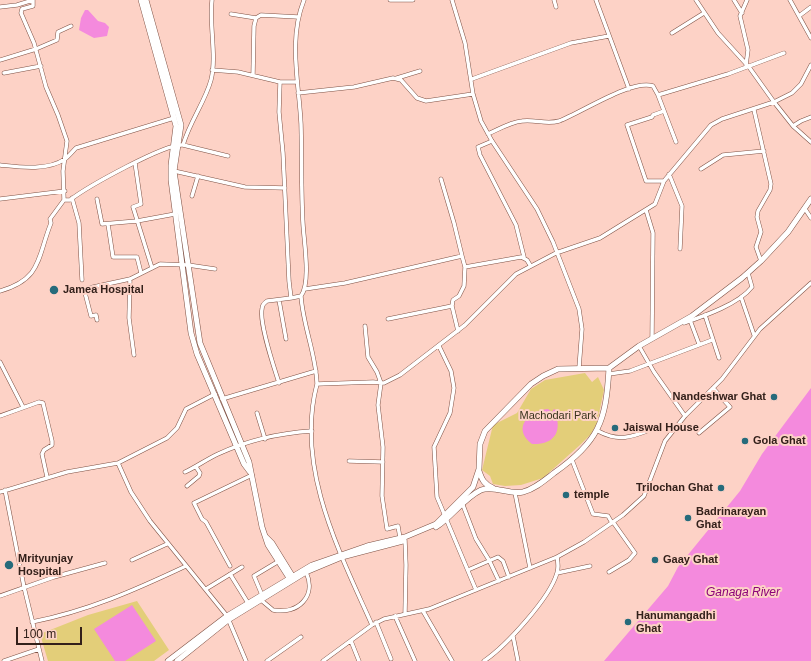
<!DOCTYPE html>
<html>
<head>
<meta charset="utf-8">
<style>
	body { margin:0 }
	#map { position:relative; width:811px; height:661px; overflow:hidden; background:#fdd2c6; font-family:Helvetica,sans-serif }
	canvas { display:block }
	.scale { position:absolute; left:16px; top:627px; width:66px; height:18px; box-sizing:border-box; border:2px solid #33201a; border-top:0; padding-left:5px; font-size:12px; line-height:14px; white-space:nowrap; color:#33201a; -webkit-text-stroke:3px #fdd2c6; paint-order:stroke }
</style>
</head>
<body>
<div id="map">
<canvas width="811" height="661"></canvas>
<div class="scale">100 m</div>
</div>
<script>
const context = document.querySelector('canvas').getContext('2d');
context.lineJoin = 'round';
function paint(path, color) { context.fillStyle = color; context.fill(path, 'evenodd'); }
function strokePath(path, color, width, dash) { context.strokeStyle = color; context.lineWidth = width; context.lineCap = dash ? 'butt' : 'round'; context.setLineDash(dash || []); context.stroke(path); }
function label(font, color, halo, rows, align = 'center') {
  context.font = font + ' Helvetica,sans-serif'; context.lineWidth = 4; context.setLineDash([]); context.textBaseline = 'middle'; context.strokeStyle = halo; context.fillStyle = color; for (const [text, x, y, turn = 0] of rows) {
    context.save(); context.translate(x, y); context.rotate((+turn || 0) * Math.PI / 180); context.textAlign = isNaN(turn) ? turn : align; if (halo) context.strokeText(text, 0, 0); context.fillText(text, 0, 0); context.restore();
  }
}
paint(new Path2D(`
	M 585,373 L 592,382 L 598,377 L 604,390 L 597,423 L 591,434 L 580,445 L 543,478 L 521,485 L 505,486 L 493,484 L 490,476 L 482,470 L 493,425 L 517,413 L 531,389 L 545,380 Z
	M 137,601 L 169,650 L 154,661 L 48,661 L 40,634 L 88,615 Z`), '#e3ce79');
paint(new Path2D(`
	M 85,10 L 88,10 L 98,21 L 105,23 L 109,27 L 107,36 L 94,38 L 79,30 L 81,18 Z
	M 811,388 L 811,661 L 604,661 L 668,586 L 678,567 L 740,491 L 762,454 Z
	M 548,409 L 552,412 L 554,409 L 558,412 L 556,415 C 562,434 552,445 532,444 C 511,428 529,411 548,409 Z
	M 132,605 L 156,641 L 125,661 L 115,661 L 94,629 Z`), '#f48add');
const street = new Path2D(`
	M 33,0 L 33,6 L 22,9 L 21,13 L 34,43 L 46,87 L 58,115 L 67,141 L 63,171 L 64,200
	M 304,0 C 288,40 299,82 301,124 C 302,157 301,191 303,224 C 304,242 311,282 301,296 C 303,326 316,354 317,384
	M 390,0 L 413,0
	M 452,0 L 465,43 L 473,94 L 481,121 L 492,141 L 537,209 L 553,242 L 579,309 L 582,329 L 579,368
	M 554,0 L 556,7
	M 596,0 L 629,89
	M 696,0 L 718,33 L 749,67 L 774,102 L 793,126 L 811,142
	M 734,0 L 742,13
	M 790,0 L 811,38
	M 0,7 L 17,5 L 33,0
	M 231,14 L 256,18
	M 799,16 L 811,7
	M 672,33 L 704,13
	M 0,60 L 36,49 L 57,40 L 58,32 L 71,26
	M 746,65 L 748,50 L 740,16 L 747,0
	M 212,70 L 238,72 L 280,82 L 296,82
	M 4,73 L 41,66
	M 253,75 L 254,26 L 256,18 L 261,15 L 298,17
	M 397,78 L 420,71
	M 472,79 L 571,43 L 609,36
	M 280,82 L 279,112 L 283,153 L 289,281 L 291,298 L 301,296
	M 298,93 L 354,87 L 393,78 L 401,80 L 417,98 L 426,101 L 473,94
	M 658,95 L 676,142
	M 754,110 L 771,184 L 770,190 L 758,211 L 757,217 L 761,232 L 756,247 L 761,261
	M 793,126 L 801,121 L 811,117
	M 488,134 C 499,129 511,122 522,121 C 535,119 546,125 559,121 C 581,113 631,79 653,86 L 658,95 L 728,74 L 784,53
	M 492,141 L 478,147 L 480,155 L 516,225 L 524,257
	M 183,145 L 228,156
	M 135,163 L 141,204 L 133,207 L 152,268
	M 0,165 C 19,167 48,171 65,159 C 69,156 73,151 76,148 L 174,118
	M 701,169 L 723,155 L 764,151
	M 174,171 L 245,187 L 285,188
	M 669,174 L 682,206 L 680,249
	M 441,179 L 454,223 L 462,256
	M 664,181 L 646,181 L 627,125 L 652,117 L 653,115 L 664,111
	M 192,196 L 198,176
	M 72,198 L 79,223 L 82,280
	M 0,199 L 65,191
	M 97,199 L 102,224 L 137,221 L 175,214
	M 805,209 L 811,218
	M 646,210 L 653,233 L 652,338
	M 108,224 L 113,257 L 137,257 L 141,273
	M 130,279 L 129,318 L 134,355
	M 305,289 L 345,283 L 462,256 L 465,267 L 521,257 L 527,260 L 530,265
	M 0,291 C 42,279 37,258 51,223 L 50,219 L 64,200 L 70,200 C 87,187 165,143 183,145 C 190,121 205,102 211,80 C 217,56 209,25 212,0
	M 741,297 L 754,335
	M 279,300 L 286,339
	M 705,315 L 719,358
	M 388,319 L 452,306
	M 97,320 L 96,315 L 91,316 L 84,289 L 130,279 L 160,264 L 188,265 L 215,269
	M 690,320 L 699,344
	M 684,323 C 704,316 739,304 752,287 L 748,273
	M 365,326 L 368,357 L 377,372 L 381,383 L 378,405 L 383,447 L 382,496 L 387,529 L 398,526 L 400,538
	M 458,331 L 452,306 L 453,300 L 459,296 L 464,286 L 465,267
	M 439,346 L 451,371 L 454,388 L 450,413 L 434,447 L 437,497 L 476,590
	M 639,346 L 654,372 L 685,416
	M 0,362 L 23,407
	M 609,374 L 630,371 L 712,340
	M 279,383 C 274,367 259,324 262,309 C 262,305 264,303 267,301 L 291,298
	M 222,399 L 316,371
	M 257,413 L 265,439
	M 0,416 L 39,402 L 43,403 L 52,441 L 52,445 L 44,450 L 42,454 L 47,477
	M 598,431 C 622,444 636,435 660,426
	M 699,433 L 730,407 L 713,388
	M 572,460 L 593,514 L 608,516 L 612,523
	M 349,461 L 383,462
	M 118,463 L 131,492 L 150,521 L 227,616 L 246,661
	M 185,472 C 196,467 207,459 218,454 C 246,441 281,433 312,431
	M 187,486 L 199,476 L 200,473 L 196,467
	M 5,490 L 24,587 L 42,661
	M 0,492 L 67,472 L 118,463 L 167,438 L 177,428 L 186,409 L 215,394
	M 515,493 L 530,568
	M 463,505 L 476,539 L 489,560 L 499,581
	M 405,540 L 406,565 L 405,614
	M 132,560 L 167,544
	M 230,566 L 206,522 L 202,519 L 194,503 L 252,475
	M 468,570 L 498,557 L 503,561 L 509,577
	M 609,572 L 629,560 L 635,553 L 613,522
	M 557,573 L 590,566
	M 230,574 L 248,603
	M 206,589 L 242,567
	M 262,595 L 254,576 L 279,561
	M 0,596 L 54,577 L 105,563
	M 261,600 L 273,610 C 298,615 317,596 306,572
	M 423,611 L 452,661
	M 395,616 L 415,661
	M 32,622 C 88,611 135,590 186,566
	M 376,622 L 391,659
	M 372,625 L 384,619 L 429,609 L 557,557 L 584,542 L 623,515 L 644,496 L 665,441 L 685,416 L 722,379 L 760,329 L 811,283
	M 513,636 L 518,661
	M 351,641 L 359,661
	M 4,661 L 39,649
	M 267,661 L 301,637
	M 323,661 L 372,625 C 339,551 295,467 317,384 L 373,382 L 384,383 L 400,375 L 465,325 L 516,274 L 556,253 L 600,238 L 655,204 L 664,181 L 711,125 L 722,119 L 774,102 L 792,93 L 801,84 L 811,65
	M 484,661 C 506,646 550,598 557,573 C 559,567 558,562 557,557`);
const secondary = new Path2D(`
	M 141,0 L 176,126 L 171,165 L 171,180 L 191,333 L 197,354 L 244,464 L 250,472
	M 146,0 L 181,125 L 174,171 L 200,343 L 249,462 L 262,527 L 268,545 L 291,581
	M 479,471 C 482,480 484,484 493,488
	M 436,527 C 452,517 464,498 481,490 C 494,485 509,495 523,492 C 535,489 545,480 554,473 C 599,441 606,422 609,368
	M 266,537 L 272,543 L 293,577
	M 168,661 L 227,616 L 312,565 L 367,546 L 405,537 L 436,524 L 473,487 L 479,469 L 480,444 L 485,431 L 531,384 L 543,376 L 558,369 L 609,368 L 639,346 L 692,316 L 742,278 L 761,261 L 788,232 L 811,199
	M 177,661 L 228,620 L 306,572 L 342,557 L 403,541`);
strokePath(street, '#7f5245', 4.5);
strokePath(secondary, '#7f5245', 6);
strokePath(street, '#fff', 3.5);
strokePath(secondary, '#fff', 5);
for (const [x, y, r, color] of [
	[54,290,5,"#266b7b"],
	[774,397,4,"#266b7b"],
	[615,428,4,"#266b7b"],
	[745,441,4,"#266b7b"],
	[721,488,4,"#266b7b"],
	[566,495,4,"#266b7b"],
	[688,518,4,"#266b7b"],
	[655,560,4,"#266b7b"],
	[9,565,5,"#266b7b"],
	[628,622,4,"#266b7b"]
]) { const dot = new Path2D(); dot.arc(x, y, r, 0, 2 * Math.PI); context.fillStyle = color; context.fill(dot); strokePath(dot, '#fdd2c6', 1.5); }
label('bold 11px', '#33201a', '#fdd2c6', [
	["Jamea Hospital",63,290],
	["Nandeshwar Ghat",766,397,"right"],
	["Jaiswal House",623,428],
	["Gola Ghat",753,441],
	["Trilochan Ghat",713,488,"right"],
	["temple",574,495],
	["Badrinarayan",696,512],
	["Ghat",696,525],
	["Mrityunjay",18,559],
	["Hospital",18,572],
	["Gaay Ghat",663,560],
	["Hanumangadhi",636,616],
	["Ghat",636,629]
], 'left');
label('11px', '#3a341d', '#fdd2c6', [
	["Machodari Park",558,416]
]);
label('italic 12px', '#8b0278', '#fdd2c6', [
	["Ganaga River",743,593]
]);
</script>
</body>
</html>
